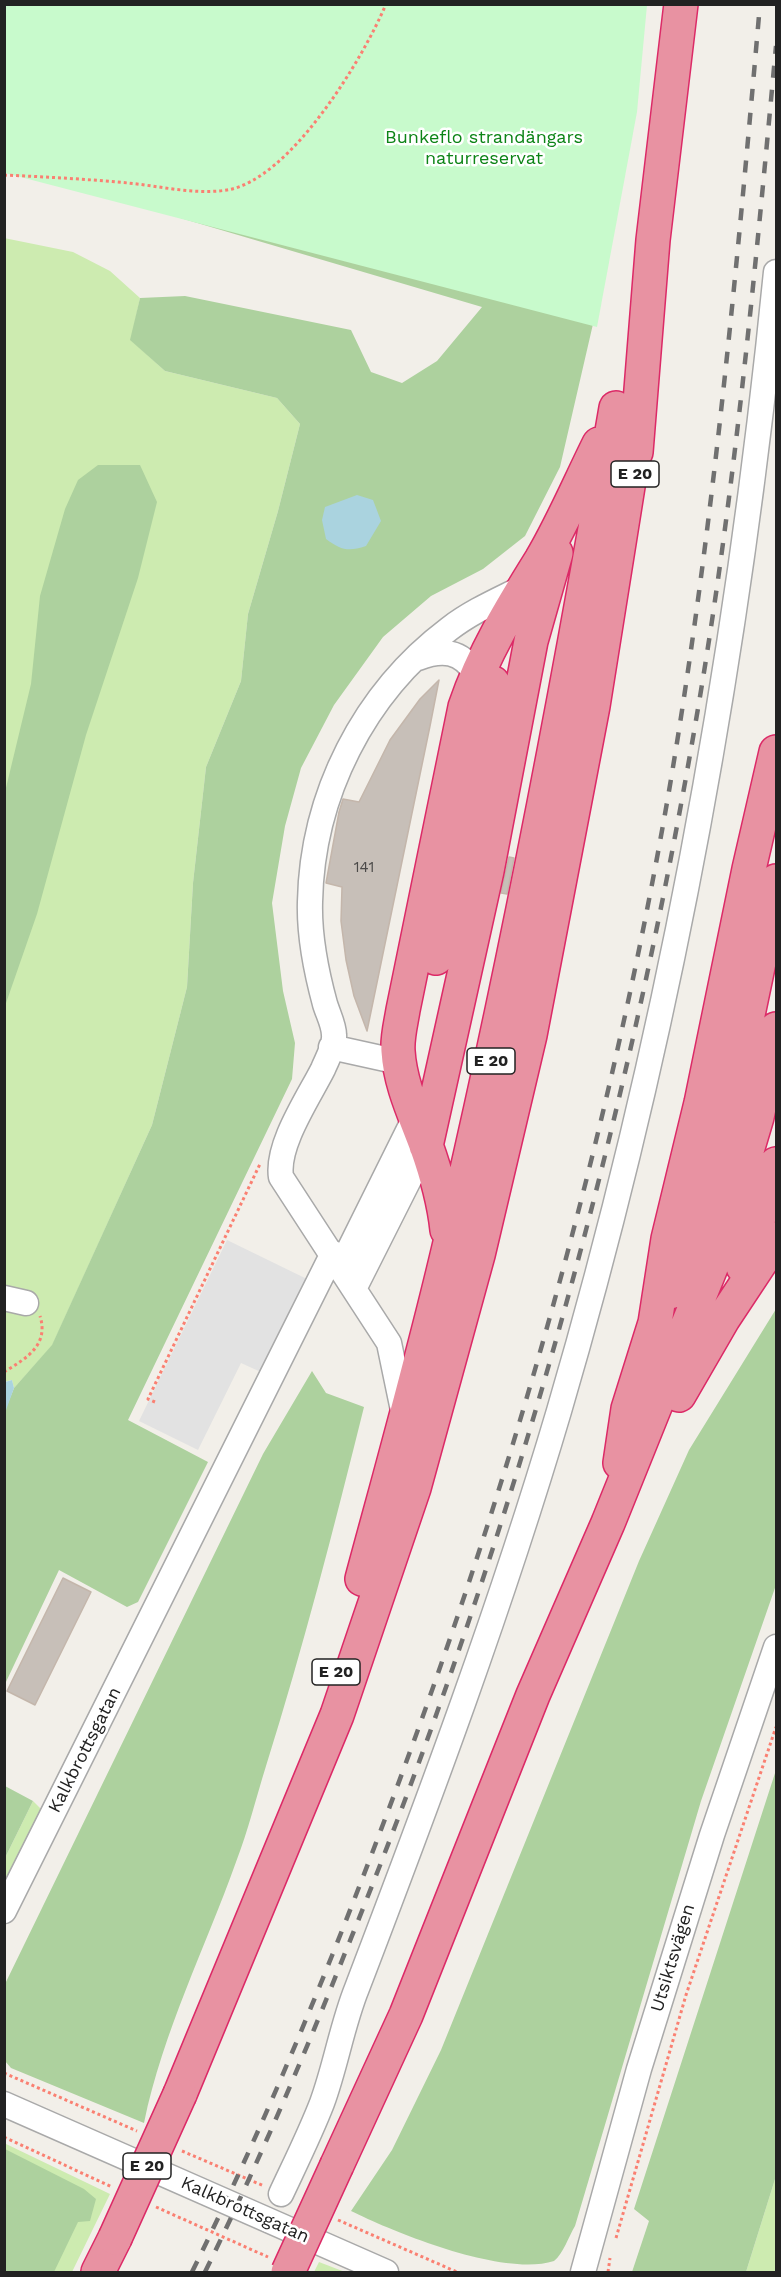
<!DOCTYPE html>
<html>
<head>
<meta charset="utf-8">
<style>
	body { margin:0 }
	#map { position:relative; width:781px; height:2277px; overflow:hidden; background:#f2efe9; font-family:"Work Sans",sans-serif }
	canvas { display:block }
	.frame { position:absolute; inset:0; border:6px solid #222; pointer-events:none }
</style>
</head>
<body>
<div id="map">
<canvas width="781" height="2277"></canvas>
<div class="frame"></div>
</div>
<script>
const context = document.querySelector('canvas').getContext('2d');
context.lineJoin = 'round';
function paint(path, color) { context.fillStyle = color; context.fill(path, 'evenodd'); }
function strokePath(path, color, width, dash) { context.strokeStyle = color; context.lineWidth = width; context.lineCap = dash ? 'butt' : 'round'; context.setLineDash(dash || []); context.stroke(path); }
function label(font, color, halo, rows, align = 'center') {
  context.font = font + ' "Work Sans",sans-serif'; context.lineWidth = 5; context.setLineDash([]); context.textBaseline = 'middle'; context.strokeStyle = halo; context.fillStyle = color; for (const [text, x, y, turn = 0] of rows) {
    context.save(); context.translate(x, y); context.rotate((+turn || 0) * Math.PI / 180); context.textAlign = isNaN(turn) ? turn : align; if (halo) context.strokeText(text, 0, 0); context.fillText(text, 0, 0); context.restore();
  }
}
paint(new Path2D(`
	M 4,238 L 73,252 L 110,271 L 140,298 L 131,340 L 165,371 L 277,398 L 300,424 L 278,511 L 248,614 L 241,681 L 206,767 L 193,883 L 187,987 L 152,1125 L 52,1346 L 14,1388 L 12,1380 L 4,1382 Z
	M 33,1801 L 41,1809 L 5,1880 L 5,1858 Z
	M 4,2143 L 110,2194 L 72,2272 L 5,2272 Z
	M 776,2176 L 776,2272 L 746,2272 Z
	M 319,2262 L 345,2272 L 314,2272 Z`), '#cdebb0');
paint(new Path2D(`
	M 116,199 L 593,324 L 560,467 L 525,536 L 483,569 L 431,596 L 383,637 L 334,705 L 301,768 L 285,826 L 272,903 L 283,991 L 295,1043 L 292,1079 L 128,1420 L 208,1462 L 138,1602 L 127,1607 L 59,1570 L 5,1684 L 4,1413 L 14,1388 L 52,1345 L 152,1125 L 187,987 L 193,883 L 206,767 L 241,681 L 248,614 L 278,511 L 300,424 L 277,398 L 165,371 L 130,340 L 140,298 L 185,296 L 351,330 L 371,372 L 402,383 L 437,361 L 482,307 Z
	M 98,465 L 140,465 L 157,502 L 138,578 L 86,735 L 37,914 L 5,1006 L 5,792 L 31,684 L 40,596 L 65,509 L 78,480 Z
	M 776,1309 L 776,1585 L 701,1801 L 575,2226 C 569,2236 563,2254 554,2261 C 504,2277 398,2234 351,2211 L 392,2150 L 441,2050 L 639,1561 L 689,1450 Z
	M 312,1371 L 326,1393 L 364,1407 C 334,1528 303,1648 266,1766 C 256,1798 248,1831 236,1862 C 205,1949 163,2031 144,2123 L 11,2068 L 5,2061 L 5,1984 L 263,1454 Z
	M 776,1770 L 776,2176 L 746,2272 L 632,2272 L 649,2221 L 634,2209 Z
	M 5,1786 L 33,1801 L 5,1858 Z
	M 5,2149 L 84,2189 L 96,2199 L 90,2221 L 78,2222 L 54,2272 L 5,2272 Z`), '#add19e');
paint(new Path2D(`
	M 4,5 L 647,5 L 637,112 L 597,327 L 5,173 Z`), '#c8facc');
paint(new Path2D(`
	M 227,1240 L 309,1280 L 263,1373 L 241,1363 L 198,1450 L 139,1421 Z`), '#e2e2e2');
paint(new Path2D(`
	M 357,495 L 373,500 L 381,521 L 366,546 C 348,552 341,550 326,539 L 322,520 L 325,507 Z
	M 12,1380 L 14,1388 L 5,1413 L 5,1382 Z`), '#aad3df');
const building = new Path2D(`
	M 439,680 L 430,726 L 367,1031 L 354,996 L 346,960 L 341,921 L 342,887 L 326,883 L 339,812 L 343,799 L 359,802 L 390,740 L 420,699 Z
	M 509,857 L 514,858 L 507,894 L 501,893 Z
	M 63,1578 L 91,1592 L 35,1705 L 7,1691 Z`);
paint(building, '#c7bfb8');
strokePath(building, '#c4b6ab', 1.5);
const minor = new Path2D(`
	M 418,658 C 442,649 461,650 476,674
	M 331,1047 L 399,1062
	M 341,1266 L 415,1117
	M 355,1287 L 426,1146
	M 4,1298 L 26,1303
	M 404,1415 L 389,1343 L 281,1177 C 276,1145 309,1097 323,1069 C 327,1059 335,1046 334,1035 C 334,1025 328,1014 325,1004 C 316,971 309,936 310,902 C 312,795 364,693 449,629 C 471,612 496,601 520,589
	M 4,1911 L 333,1253
	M 4,2104 L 386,2272
	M 281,2194 C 295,2164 310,2134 322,2103 C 336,2065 342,2025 357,1988 C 430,1797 501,1607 559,1411 C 668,1040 738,657 776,272
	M 583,2272 L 639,2069 L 712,1835 L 776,1647`);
const highway = new Path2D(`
	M 636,452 L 653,240 L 681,4
	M 436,958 L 493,683
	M 426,1146 L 487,871 L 531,641 L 556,553
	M 447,1230 C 444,1201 436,1173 426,1145 C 415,1115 400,1084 398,1051 C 397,1037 401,1023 403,1010 L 465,707 C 483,654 511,608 541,560 C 563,523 580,482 599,444
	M 743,1267 L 776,1164
	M 670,1292 L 691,1247 L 728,1110 L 776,881
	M 679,1395 L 723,1319 L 776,1239
	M 620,1463 L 628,1409 L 655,1323 L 668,1239 L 701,1103 L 749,869 L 776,752
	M 362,1579 C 392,1468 423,1358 449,1247 C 515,969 568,689 616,408
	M 180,2094 L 337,1715 L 414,1488 L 478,1255 L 530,1035 L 593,706 L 637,430
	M 337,2165 L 406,2015 L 533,1695 L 608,1523 L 716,1255 L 757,1117 L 776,1029
	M 98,2272 L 115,2238`);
strokePath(minor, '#a9a9a9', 27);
strokePath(highway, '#dc2a67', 36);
strokePath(new Path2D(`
	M 4,175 C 46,177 87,179 128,183 C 160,186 194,195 227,190 C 290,180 363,59 386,4
	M 4,1372 C 27,1358 49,1345 40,1316
	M 155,1402 L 148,1399 L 260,1164
	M 4,2073 L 137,2131
	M 4,2137 L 112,2187
	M 182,2151 L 264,2186
	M 156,2207 L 268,2257
	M 338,2220 L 457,2272
	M 616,2238 L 686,1995 L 776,1727
	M 608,2272 L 610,2258`), '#fa8072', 3, [3, 3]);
strokePath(minor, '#fff', 24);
strokePath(highway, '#e892a2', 33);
strokePath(new Path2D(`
	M 192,2272 C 263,2128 325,1978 382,1827 C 509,1492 608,1144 669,791 C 713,531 737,268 760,4
	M 205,2272 C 256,2168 302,2061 345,1953 C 506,1559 623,1146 695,726 C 734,501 755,273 776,46`), '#707070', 4.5, [12, 12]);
const highwayBridge = new Path2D(`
	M 115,2238 L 180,2094
	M 288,2272 L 337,2165`);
strokePath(highwayBridge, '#dc2a67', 36, []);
strokePath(highwayBridge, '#e892a2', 33);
label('15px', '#4b4948', null, [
	["141",364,868]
]);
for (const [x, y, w] of [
	[635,474,48],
	[491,1061,48],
	[336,1672,48],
	[147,2166,48]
]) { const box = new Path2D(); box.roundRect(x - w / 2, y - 13, w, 26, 4.5); context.fillStyle = '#fff'; context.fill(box); strokePath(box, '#222', 1.5); }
label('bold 16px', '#222', null, [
	["E 20",635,474],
	["E 20",491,1061],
	["E 20",336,1672],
	["E 20",147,2166]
]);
label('18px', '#0c8416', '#fff', [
	["Bunkeflo strandängars",484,138],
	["naturreservat",484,159]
]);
label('18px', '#222', '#fff', [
	["Kalkbrottsgatan",85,1750,-63],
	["Utsiktsvägen",673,1958,-73],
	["Kalkbrottsgatan",245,2210,24]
]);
</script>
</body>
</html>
